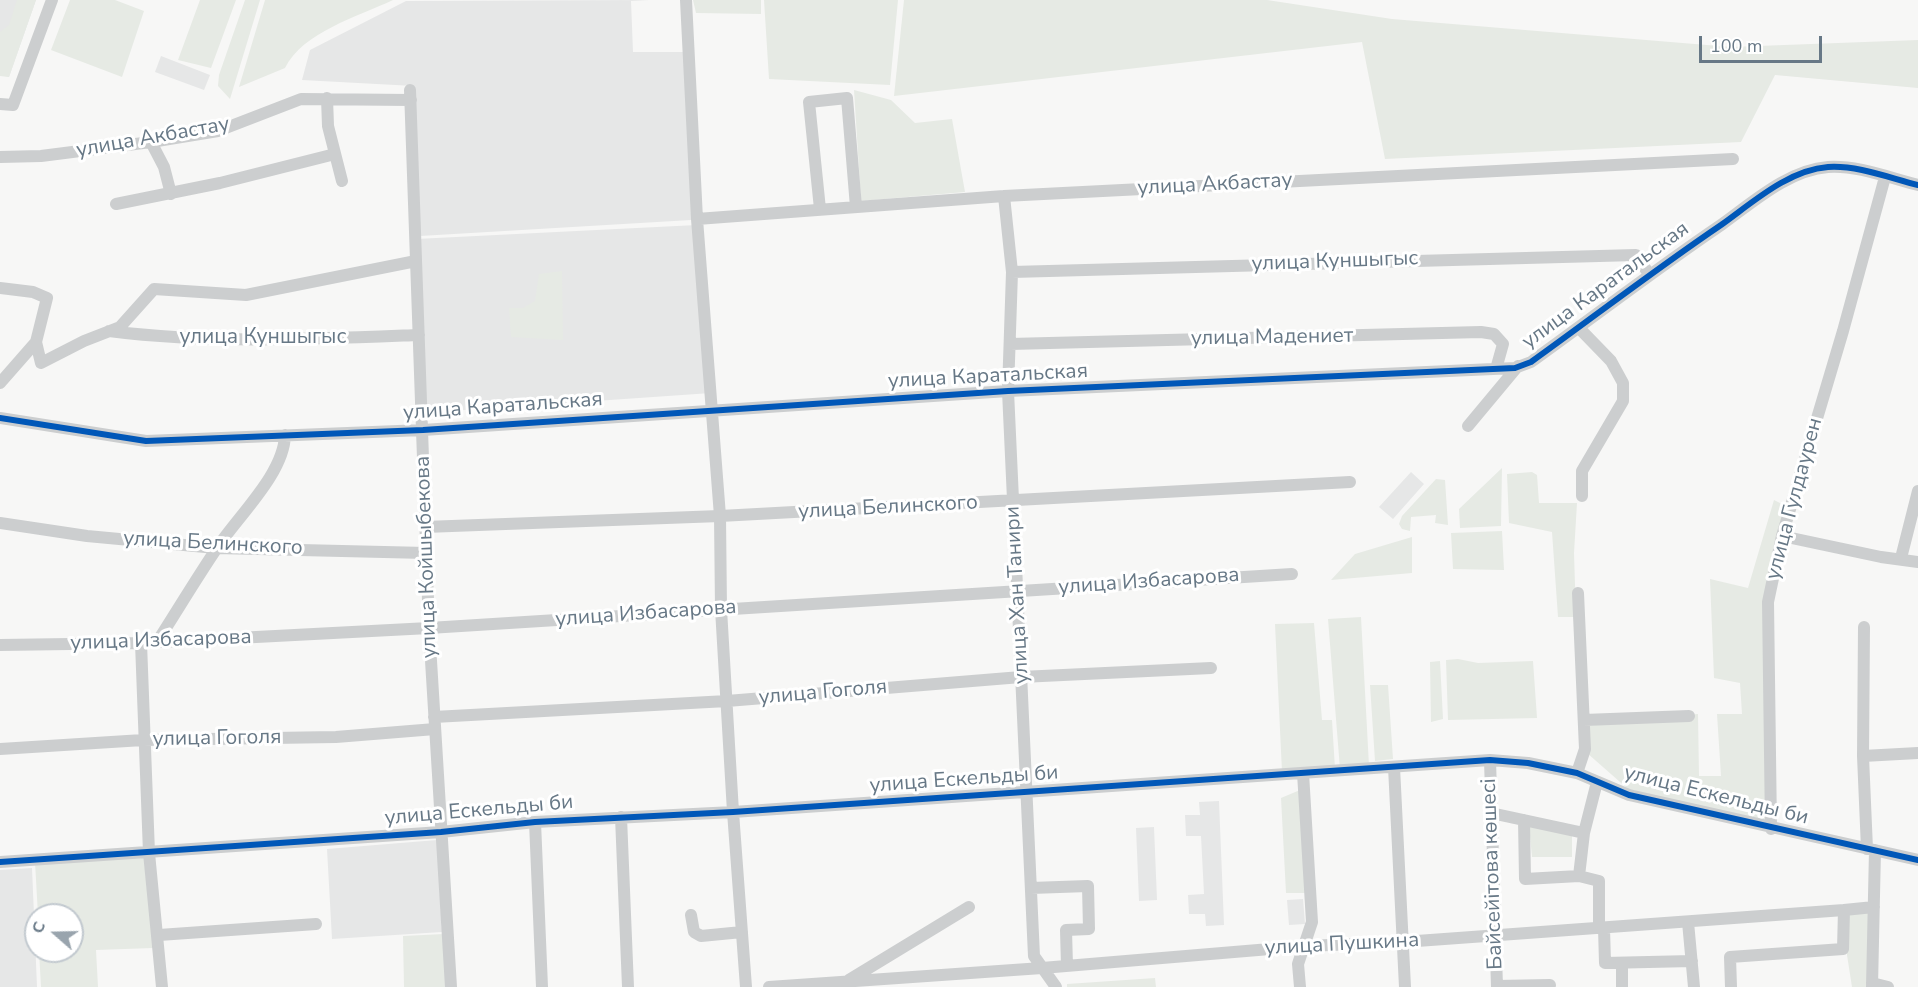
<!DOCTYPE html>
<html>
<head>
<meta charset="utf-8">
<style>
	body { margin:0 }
	#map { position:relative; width:1918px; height:987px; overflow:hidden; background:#f7f7f6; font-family:"Nunito Sans",sans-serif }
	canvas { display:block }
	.north { position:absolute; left:24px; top:903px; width:60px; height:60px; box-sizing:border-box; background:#fff; border:2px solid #c2c9cf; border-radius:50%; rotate:290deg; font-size:16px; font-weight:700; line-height:24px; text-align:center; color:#677886 }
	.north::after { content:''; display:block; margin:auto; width:21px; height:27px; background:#99a4ad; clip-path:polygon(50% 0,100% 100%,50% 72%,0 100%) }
	.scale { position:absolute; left:1699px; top:36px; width:123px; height:27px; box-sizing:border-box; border:3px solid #677886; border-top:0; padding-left:8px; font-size:18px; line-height:21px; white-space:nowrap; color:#677886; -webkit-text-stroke:4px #fff; paint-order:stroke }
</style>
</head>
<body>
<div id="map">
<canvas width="1918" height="987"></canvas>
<div class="north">С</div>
<div class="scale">100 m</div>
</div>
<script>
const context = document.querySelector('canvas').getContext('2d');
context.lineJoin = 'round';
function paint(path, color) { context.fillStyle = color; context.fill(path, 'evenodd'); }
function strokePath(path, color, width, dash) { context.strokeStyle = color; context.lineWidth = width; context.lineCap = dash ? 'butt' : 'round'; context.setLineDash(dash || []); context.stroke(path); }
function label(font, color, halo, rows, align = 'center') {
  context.font = font + ' "Nunito Sans",sans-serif'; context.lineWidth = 6; context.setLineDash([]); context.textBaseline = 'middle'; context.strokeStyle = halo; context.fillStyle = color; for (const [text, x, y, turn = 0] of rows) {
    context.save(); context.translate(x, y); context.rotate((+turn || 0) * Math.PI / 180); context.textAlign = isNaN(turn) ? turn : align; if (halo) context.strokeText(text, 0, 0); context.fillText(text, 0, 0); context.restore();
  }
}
paint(new Path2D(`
	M 0,0 L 36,0 L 9,77 L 0,75 Z
	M 649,0 L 631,1 L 633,52 L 690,52 L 691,220 L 420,236 L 414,86 L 302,80 L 310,50 L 406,1 Z
	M 161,56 L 210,75 L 204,90 L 155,72 Z
	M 697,225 L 711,393 L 422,413 L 416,239 Z
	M 1411,472 L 1424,484 L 1393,519 L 1379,507 Z
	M 1219,801 L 1224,925 L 1206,926 L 1205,914 L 1189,914 L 1188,895 L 1204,894 L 1201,836 L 1186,836 L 1185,815 L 1200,815 L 1199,802 Z
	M 1154,827 L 1157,900 L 1139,901 L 1136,828 Z
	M 437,840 L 442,932 L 332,939 L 327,849 Z
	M 32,868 L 37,987 L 0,987 L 0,870 Z
	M 1303,899 L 1305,924 L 1289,925 L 1287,900 Z`), '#e6e7e7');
paint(new Path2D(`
	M 17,0 L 36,0 L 9,77 L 0,76 L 0,32 L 9,25 Z
	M 70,0 L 115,0 L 144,11 L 122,77 L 51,50 Z
	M 200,0 L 236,0 L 211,68 L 178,60 Z
	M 245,0 L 260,0 L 230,99 L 218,86 L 219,75 Z
	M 265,0 L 393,0 C 357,17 303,32 285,68 L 239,87 Z
	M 693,0 L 761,0 L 761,14 L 696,13 Z
	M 764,0 L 898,0 L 890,85 L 769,79 Z
	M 904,0 L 1267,0 L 1392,19 L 1731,47 L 1918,40 L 1918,88 L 1775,75 L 1741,142 L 1385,159 L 1362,42 L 894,96 Z
	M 854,90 L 891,100 L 915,123 L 952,119 L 965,192 L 861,201 Z
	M 562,271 L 563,340 L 511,337 L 509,308 L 523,308 L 535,301 L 539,274 Z
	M 1502,468 L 1501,526 L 1460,528 L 1459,509 Z
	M 1532,472 L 1537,475 L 1539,503 L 1577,503 L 1574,553 L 1576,617 L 1558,617 L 1552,532 L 1509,523 L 1507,474 Z
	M 1436,479 L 1445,480 L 1448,525 L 1435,523 L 1436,515 L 1411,517 L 1410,531 L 1402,529 L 1399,524 L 1402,516 Z
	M 1774,500 L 1786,506 L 1765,606 L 1769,826 L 1628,789 L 1587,753 L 1586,723 L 1698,714 L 1699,776 L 1721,776 L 1717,714 L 1742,714 L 1740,683 L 1714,678 L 1710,579 L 1748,588 Z
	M 1502,531 L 1504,570 L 1453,569 L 1451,533 Z
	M 1412,537 L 1412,573 L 1331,580 L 1355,554 Z
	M 1361,617 L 1369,766 L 1340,769 L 1328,619 Z
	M 1314,623 L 1322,720 L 1332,720 L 1335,769 L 1282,772 L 1275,624 Z
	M 1458,659 L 1478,663 L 1533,661 L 1537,718 L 1448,720 L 1446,660 Z
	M 1440,661 L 1443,719 L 1431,722 L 1430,662 Z
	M 1370,685 L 1388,685 L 1393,759 L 1375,761 Z
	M 1300,790 L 1306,893 L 1286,893 L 1281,798 Z
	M 1529,826 L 1572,835 L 1572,857 L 1532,857 Z
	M 144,858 L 153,948 L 96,950 L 98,987 L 41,987 L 39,951 L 72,951 L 72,915 L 38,915 L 35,862 Z
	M 1870,910 L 1869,987 L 1852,987 L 1847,955 L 1847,913 Z
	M 444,934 L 448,987 L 404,987 L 403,936 Z
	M 1155,978 L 1156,987 L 1067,987 L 1067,984 Z`), '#e6eae4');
strokePath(new Path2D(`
	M 686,0 L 697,219 L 720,516 L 721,609 L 733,812 L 746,987
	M 410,90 L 429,628 L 451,987
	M 327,98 L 328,126 L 342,181
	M 0,104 L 13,105 L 52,0
	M 151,142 L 164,167 L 171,194
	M 0,157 L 41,156 L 151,142 L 218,131 L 301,99 L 411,100
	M 1004,196 L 1012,272 L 1008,391 L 1034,956 L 1056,987
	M 116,204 L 220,183 L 335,154
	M 820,209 L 809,102 L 847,98 L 856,207
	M 697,219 L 1004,196 L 1733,159
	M 1012,272 L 1636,255 L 1649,274
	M 0,288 L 33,292 L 47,298 L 36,342 L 41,363 L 84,341 L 120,327 L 154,289 L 246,295 L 416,261
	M 1579,328 L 1611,361 L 1623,383 L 1623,401 L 1582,471 L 1582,496
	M 109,331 C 212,344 316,339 419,335
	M 1010,344 L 1481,332 L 1494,334 L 1503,344 L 1496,369
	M 0,383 L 36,342
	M 0,418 L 146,441 L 423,430 L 1008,391 L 1515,368 L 1531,362 C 1595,316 1656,269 1721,225 C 1752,203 1788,170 1828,167 C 1857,165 1890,178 1918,185
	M 1468,426 L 1518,366
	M 0,523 L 87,536 L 216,548 L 426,553
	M 425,527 L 720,516 L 1350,482
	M 1782,536 L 1881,557 L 1918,562
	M 1901,558 L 1918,491
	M 1864,627 L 1863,756 L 1867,849
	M 157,642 C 177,611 196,579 217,548 C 238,516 284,474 285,435
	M 141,643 L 149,853 L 162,987
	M 0,645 L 141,643 L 429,628 L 1292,574
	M 434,717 L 727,701 L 1021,677 L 1211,668
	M 1584,720 L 1689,716
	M 0,749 L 143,740 L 336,737 L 435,729
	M 1863,756 L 1918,753
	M 1490,760 L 1497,987
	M 1394,767 L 1405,987
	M 1577,773 L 1585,749 L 1578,593
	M 1491,813 L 1584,833 L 1597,782
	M 621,817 L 628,987
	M 1524,820 L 1525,879 L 1579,876 L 1584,833
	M 535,822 L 542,987
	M 1771,829 L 1768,602 L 1782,536 L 1843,331 L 1885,177
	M 0,862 L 441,832 L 535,822 L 733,812 L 1490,760 L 1528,763 L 1577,773 L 1629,795 L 1918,860
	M 1579,876 L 1599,881 L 1599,928
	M 1031,888 L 1088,886 L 1089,929 L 1066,930 L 1067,966
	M 1844,910 L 1874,907
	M 691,915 L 694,932 L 701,936 L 742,932
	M 1688,922 L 1694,987
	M 1604,928 L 1605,963 L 1692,961
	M 159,935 L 316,924
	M 1622,963 L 1622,987
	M 849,980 L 969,907
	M 1872,983 L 1888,987
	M 1497,986 L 1550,985
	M 769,987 L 1042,968 L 1306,946 L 1403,942 L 1844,910 L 1843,949 L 1730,957 L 1731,987
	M 1300,987 L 1298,964 L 1312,922 L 1303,773
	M 1872,987 L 1875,850`), '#cccecf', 12);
strokePath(new Path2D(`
	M 0,418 L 146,441 L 423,430 L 1008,391 L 1515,368 L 1531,362 C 1595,316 1656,269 1721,225 C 1752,203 1788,170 1828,167 C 1857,165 1890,178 1918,185
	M 0,862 L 441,832 L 535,822 L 733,812 L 1490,760 L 1528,763 L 1577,773 L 1629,795 L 1918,860`), '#0057b8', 6);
label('21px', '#677886', '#fff', [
	["улица Акбастау",153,138,-10],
	["улица Акбастау",1215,185,-3],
	["улица Куншыгыс",1335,262,-2],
	["улица Каратальская",1606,286,-36],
	["улица Куншыгыс",263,338],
	["улица Мадениет",1272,338,-1],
	["улица Каратальская",988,377,-3],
	["улица Каратальская",503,407,-4],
	["улица Гулдаурен",1795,499,-75],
	["улица Белинского",888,508,-3],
	["улица Белинского",213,544,3],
	["улица Койшыбекова",427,557,-92],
	["улица Избасарова",1149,582,-4],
	["улица Хан Танири",1018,595,-93],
	["улица Избасарова",646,614,-4],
	["улица Избасарова",161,641,-2],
	["улица Гоголя",823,693,-5],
	["улица Гоголя",217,739,-1],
	["улица Ескельды би",964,780,-4],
	["улица Ескельды би",1716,796,14],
	["улица Ескельды би",479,811,-5],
	["Байсейітова көшесі",1493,874,-92],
	["улица Пушкина",1342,945,-3]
]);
</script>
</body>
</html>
